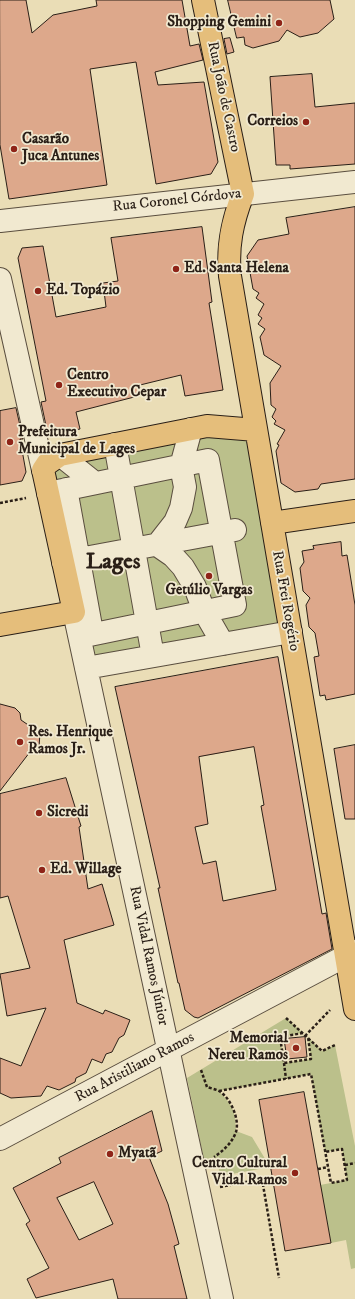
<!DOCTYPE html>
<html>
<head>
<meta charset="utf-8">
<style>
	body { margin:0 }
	canvas { display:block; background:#eaddb6 }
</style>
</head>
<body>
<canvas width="355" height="1299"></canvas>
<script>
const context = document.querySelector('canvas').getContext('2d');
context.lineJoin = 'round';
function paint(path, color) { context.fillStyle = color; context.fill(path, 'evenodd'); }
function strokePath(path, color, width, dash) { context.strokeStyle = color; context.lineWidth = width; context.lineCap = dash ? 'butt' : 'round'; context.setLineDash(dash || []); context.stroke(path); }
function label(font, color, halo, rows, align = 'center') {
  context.font = font + ' "IM FELL DW Pica",serif'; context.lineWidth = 3.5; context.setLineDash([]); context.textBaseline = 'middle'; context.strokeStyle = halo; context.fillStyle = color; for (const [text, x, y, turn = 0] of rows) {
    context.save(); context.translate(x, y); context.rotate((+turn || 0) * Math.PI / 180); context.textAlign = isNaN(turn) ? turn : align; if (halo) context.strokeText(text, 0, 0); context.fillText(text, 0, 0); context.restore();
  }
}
paint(new Path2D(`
	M 256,430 L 291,632 L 86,668 L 47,464 L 53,459 Z
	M 286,1018 L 303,1033 L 280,1037 L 284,1063 L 311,1059 L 308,1037 L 322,1051 L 335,1045 L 355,1146 L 355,1268 L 351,1269 L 346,1240 L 331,1243 L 320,1185 L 347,1180 L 342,1149 L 325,1152 L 311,1074 L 219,1091 C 233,1106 235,1110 236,1131 L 252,1137 L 270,1167 L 221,1176 L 215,1157 L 204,1160 L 187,1078 Z`), '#bbc08b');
const building = new Path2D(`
	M 0,0 L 26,0 L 32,33 L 53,15 L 97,6 L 96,0 L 182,0 L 190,46 L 199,44 L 203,60 L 155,72 L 158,85 L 204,82 L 218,162 L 211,174 L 156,184 L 136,62 L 90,69 L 107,185 L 9,199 L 0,145 Z
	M 228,0 L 330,0 L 334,19 L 318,33 L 300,37 L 287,30 L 279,41 L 253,48 L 245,45 L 244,37 L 237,38 Z
	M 230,38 L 234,52 L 227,54 L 224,39 Z
	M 312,74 L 315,107 L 355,103 L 355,164 L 290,169 L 290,165 L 276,165 L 270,77 Z
	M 355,207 L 355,479 L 321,484 L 318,489 L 295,492 L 281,483 L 276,451 L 279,445 L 277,444 L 285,430 L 274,424 L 276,421 L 272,417 L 276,409 L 271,405 L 270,383 L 281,366 L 264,355 L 260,337 L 265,329 L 258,324 L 262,318 L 258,315 L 264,304 L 256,298 L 259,293 L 253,289 L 247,256 L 258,240 L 289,234 L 286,218 Z
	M 202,227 L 212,302 L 209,303 L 223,390 L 185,396 L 181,375 L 140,385 L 142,395 L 76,412 L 80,429 L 48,435 L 41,402 L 46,401 L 18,258 L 22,248 L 43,246 L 56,317 L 106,307 L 103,283 L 118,281 L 111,238 Z
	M 16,408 L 23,439 L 20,439 L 26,472 L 22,481 L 0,485 L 0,411 Z
	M 341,542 L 342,556 L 347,555 L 355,605 L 355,694 L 326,700 L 325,695 L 320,696 L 314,657 L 319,656 L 315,633 L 309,627 L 306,605 L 310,598 L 303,591 L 300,568 L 304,562 L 302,551 L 314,549 L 313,546 Z
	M 278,657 L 322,914 L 326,913 L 332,949 L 198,1018 L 194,1017 L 185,1010 L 179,983 L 178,983 L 158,888 L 160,888 L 115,687 ZM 254,747 L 264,805 L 261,806 L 276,890 L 223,901 L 216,861 L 203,864 L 195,827 L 208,824 L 199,757 Z
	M 0,704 L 15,708 L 20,713 L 21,720 L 40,733 L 39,747 L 33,748 L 0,791 Z
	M 355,745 L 355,819 L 345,819 L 334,749 Z
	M 66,778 L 81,826 L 79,827 L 88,889 L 102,884 L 114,925 L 64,940 L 77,1003 L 103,1014 L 105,1010 L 130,1020 L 124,1035 L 119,1038 L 112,1052 L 106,1054 L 102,1063 L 92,1059 L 86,1073 L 76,1078 L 75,1082 L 59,1090 L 47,1086 L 41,1096 L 11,1098 L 0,1093 L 0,1058 L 21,1066 L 46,1008 L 7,1016 L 0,974 L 30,968 L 8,896 L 0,898 L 0,794 Z
	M 305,1037 L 307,1057 L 287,1059 L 284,1039 Z
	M 304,1092 L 331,1243 L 285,1251 L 259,1100 Z
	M 152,1111 L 162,1151 L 149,1157 L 168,1204 L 179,1244 L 174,1246 L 187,1299 L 118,1299 L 113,1279 L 36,1298 L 27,1279 L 49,1268 L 26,1224 L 30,1221 L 13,1188 L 61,1163 L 59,1158 ZM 94,1182 L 113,1224 L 79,1240 L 57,1198 Z`);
paint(building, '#dda88b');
strokePath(building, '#2a1f17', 1);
const minor = new Path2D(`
	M 0,221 L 355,182
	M 0,279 L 43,470
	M 191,429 L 181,466 L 185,487 L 181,508 L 175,522 L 157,545 L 173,556 L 183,567 L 195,587 L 204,611 L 223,644
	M 115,444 L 153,656
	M 60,455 L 95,483
	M 66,489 L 92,632
	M 48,493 L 208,460 L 235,605 L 80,637
	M 63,562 L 235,530
	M 74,612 L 222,1299
	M 86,668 L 291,632
	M 0,1139 L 355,951`);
const major = new Path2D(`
	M 203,0 L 243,194 C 232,222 227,247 230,276 L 355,1009
	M 272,523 L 355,511
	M 0,625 L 74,612 L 43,470 L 47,464 L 60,455 L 207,426 L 256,430`);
strokePath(minor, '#5a4e3f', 24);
strokePath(major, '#2a1f17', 24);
strokePath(new Path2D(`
	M 0,503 L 26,498
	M 286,1018 L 322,1051 L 335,1045
	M 303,1033 L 280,1037 L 284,1063 L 311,1059 L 308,1037
	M 305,1036 L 330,1010
	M 284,1063 L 286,1079
	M 201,1070 L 207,1087 C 210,1088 215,1089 219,1091 C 230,1097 240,1119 236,1132 C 232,1143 223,1151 214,1157
	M 219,1091 L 311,1074 C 318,1110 324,1146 331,1183 L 347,1180 L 342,1149 L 325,1152
	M 345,1165 L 355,1163
	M 318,1169 L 328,1167
	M 262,1179 L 279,1278
	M 220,1187 L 272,1177`), '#2a1f17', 2.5, [3, 2]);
strokePath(minor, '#f1e9d0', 22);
strokePath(major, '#e5be7b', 22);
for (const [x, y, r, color] of [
	[279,23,4,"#8f2418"],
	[306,122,4,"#8f2418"],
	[14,149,4,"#8f2418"],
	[176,269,4,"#8f2418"],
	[38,291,4,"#8f2418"],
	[59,385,4,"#8f2418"],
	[10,442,4,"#8f2418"],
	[209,576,4,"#8f2418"],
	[20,742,4,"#8f2418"],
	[39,813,4,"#8f2418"],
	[42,870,4,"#8f2418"],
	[296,1048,4,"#8f2418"],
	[110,1154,4,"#8f2418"],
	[295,1173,4,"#8f2418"]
]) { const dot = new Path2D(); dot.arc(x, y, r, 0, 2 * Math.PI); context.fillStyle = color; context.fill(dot); strokePath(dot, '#f1e9d0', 1.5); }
label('bold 15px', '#2a1f17', '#f1e9d0', [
	["Shopping Gemini",271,23,"right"],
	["Correios",298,122,"right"],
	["Casarão",22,140],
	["Juca Antunes",22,157],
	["Ed. Santa Helena",184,269],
	["Ed. Topázio",46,291],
	["Centro",67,376],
	["Executivo Cepar",67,393],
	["Prefeitura",18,433],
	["Municipal de Lages",18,450],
	["Getúlio Vargas",209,591,"center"],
	["Res. Henrique",28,733],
	["Ramos Jr.",28,750],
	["Sicredi",47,813],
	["Ed. Willage",50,870],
	["Memorial",288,1039,"right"],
	["Nereu Ramos",288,1056,"right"],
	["Myatã",118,1154],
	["Centro Cultural",287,1164,"right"],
	["Vidal Ramos",287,1181,"right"]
], 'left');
label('15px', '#2a1f17', '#f1e9d0', [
	["Rua João de Castro",223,97,78],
	["Rua Coronel Córdova",177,201,-6],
	["Rua Frei Rogério",285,601,80],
	["Rua Vidal Ramos Júnior",148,956,78],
	["Rua Aristiliano Ramos",135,1068,-28]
]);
label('bold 23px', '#2a1f17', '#f1e9d0', [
	["Lages",113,563]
]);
</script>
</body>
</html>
